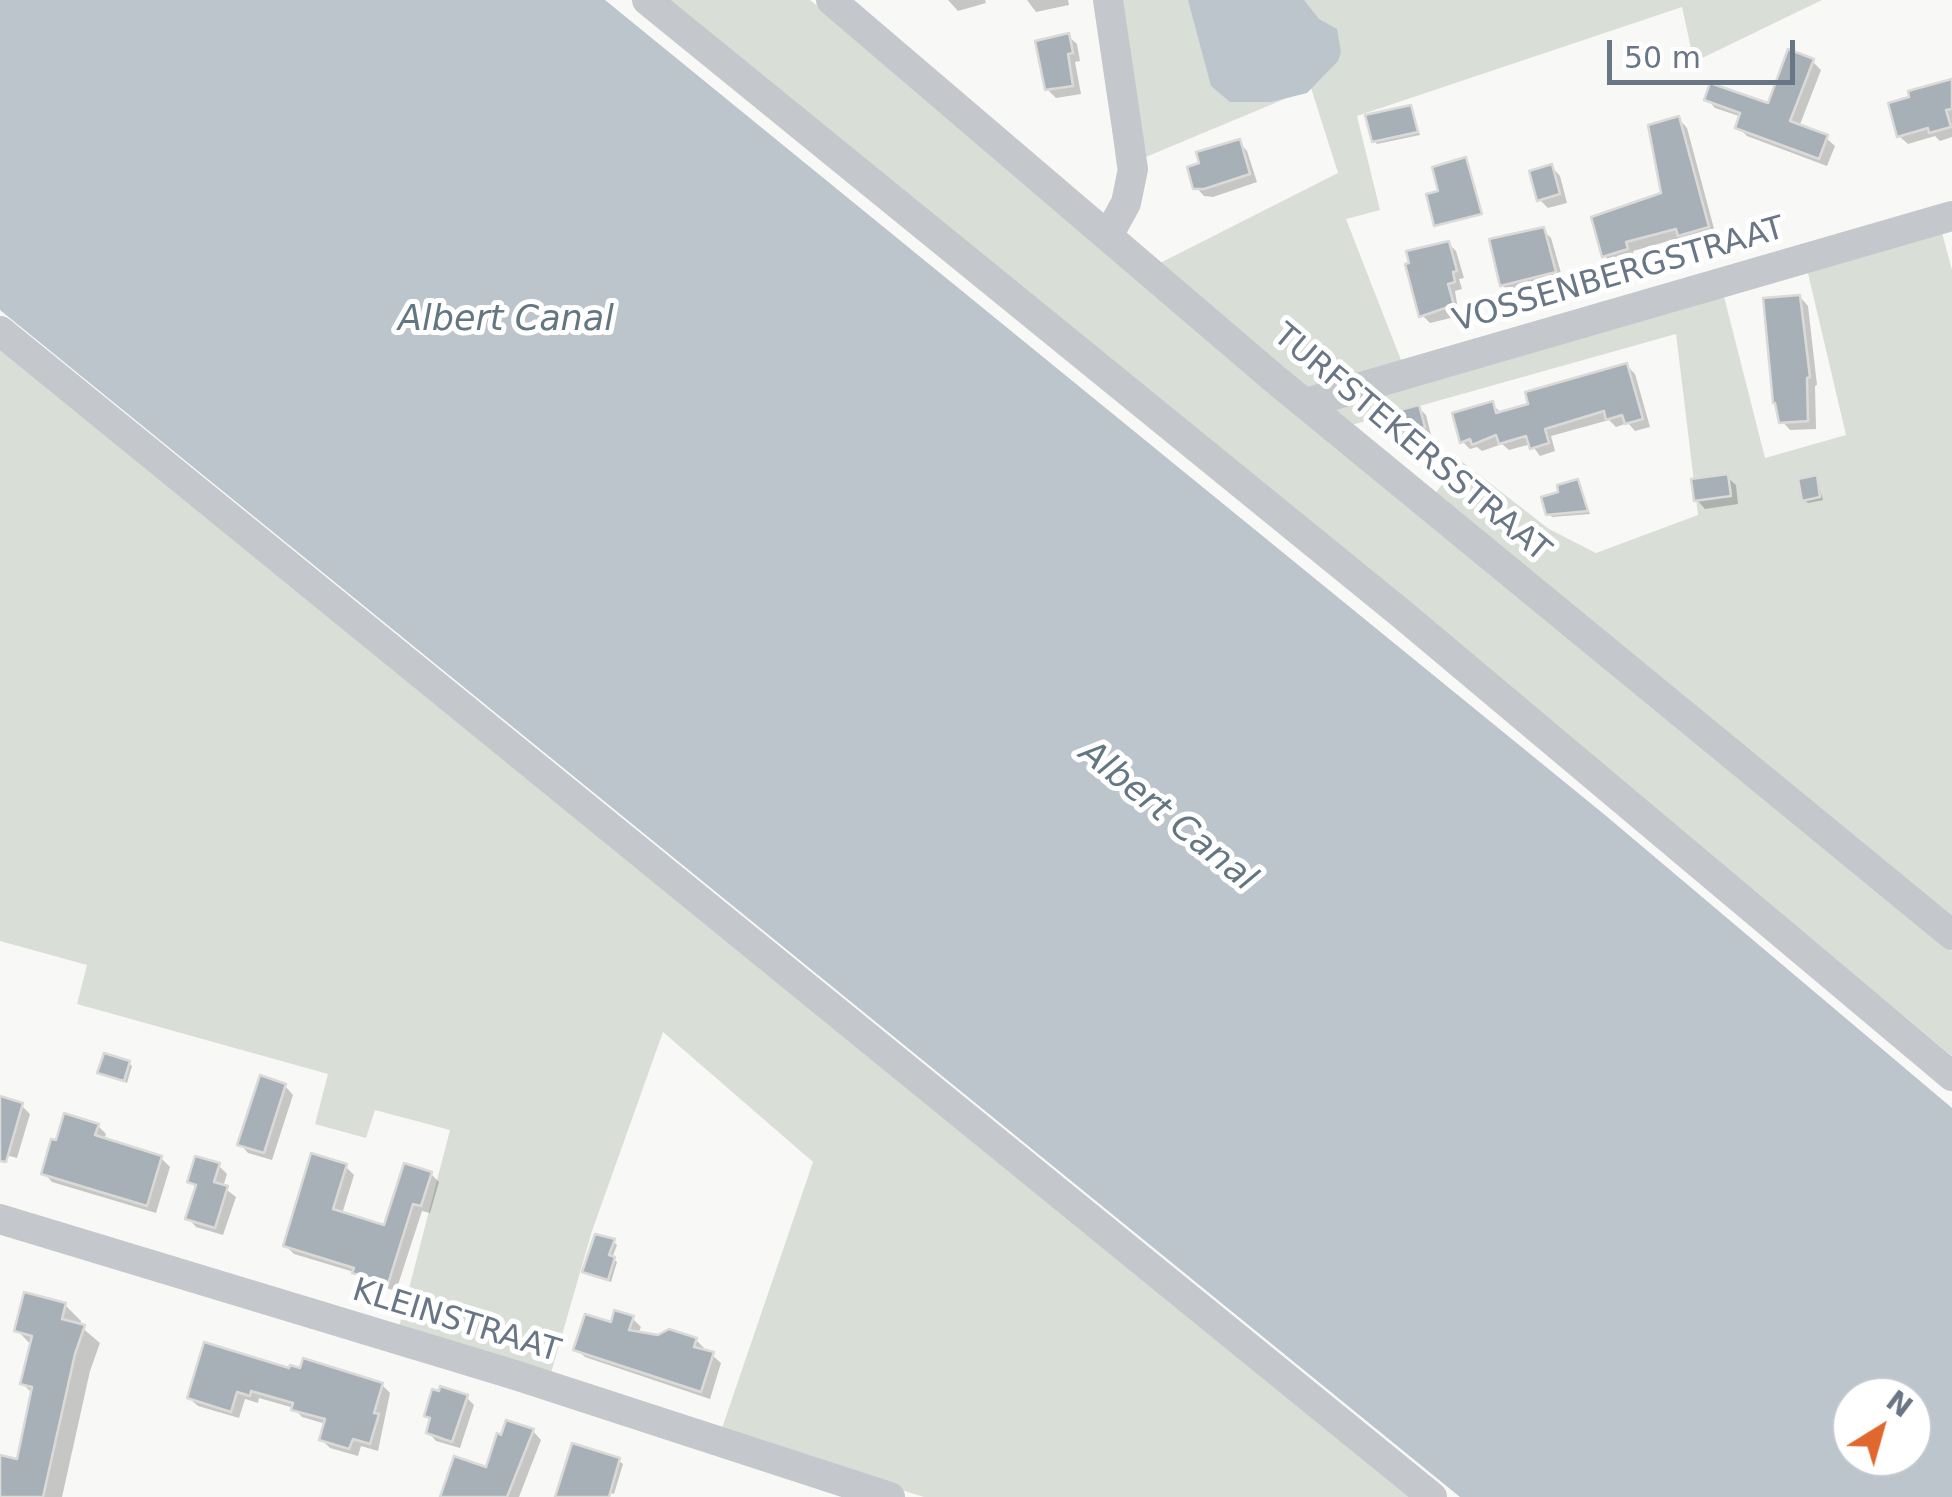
<!DOCTYPE html>
<html>
<head>
<meta charset="utf-8">
<style>
	body { margin:0 }
	#map { position:relative; width:1952px; height:1497px; overflow:hidden; background:#f8f8f6; font-family:"DejaVu Sans",sans-serif }
	canvas { display:block }
	.north { position:absolute; left:1832px; top:1377px; width:100px; height:100px; box-sizing:border-box; background:#fff; border:2px solid #c3c8cf; border-radius:50%; rotate:37deg; font-size:28px; font-weight:700; line-height:40px; text-align:center; color:#687686 }
	.north::after { content:''; display:block; margin:auto; width:35px; height:45px; background:#e0682e; clip-path:polygon(50% 0,100% 100%,50% 72%,0 100%) }
	.scale { position:absolute; left:1607px; top:40px; width:188px; height:45px; box-sizing:border-box; border:5px solid #687686; border-top:0; padding-left:12px; font-size:30px; line-height:35px; white-space:nowrap; color:#687686; -webkit-text-stroke:8px #fff; paint-order:stroke }
</style>
</head>
<body>
<div id="map">
<canvas width="1952" height="1497"></canvas>
<div class="north">N</div>
<div class="scale">50 m</div>
</div>
<script>
const context = document.querySelector('canvas').getContext('2d');
context.lineJoin = 'round';
function paint(path, color) { context.fillStyle = color; context.fill(path, 'evenodd'); }
function strokePath(path, color, width, dash) { context.strokeStyle = color; context.lineWidth = width; context.lineCap = dash ? 'butt' : 'round'; context.setLineDash(dash || []); context.stroke(path); }
function label(font, color, halo, rows, align = 'center') {
  context.font = font + ' "DejaVu Sans",sans-serif'; context.lineWidth = 10; context.setLineDash([]); context.textBaseline = 'middle'; context.strokeStyle = halo; context.fillStyle = color; for (const [text, x, y, turn = 0] of rows) {
    context.save(); context.translate(x, y); context.rotate((+turn || 0) * Math.PI / 180); context.textAlign = isNaN(turn) ? turn : align; if (halo) context.strokeText(text, 0, 0); context.fillText(text, 0, 0); context.restore();
  }
}
paint(new Path2D(`
	M 664,0 L 810,0 L 1952,951 L 1952,1056 L 1586,752 Z
	M 1097,0 L 1822,0 L 1694,62 L 1682,7 L 1357,116 L 1380,210 L 1346,219 L 1401,360 L 1717,269 L 1765,458 L 1846,435 L 1807,269 L 1941,229 L 1952,270 L 1952,918 L 1432,498 L 1460,460 L 1549,529 L 1596,553 L 1698,515 L 1676,334 L 1348,426 L 1160,263 L 1338,173 L 1311,88 L 1117,169 Z
	M 0,345 L 1408,1497 L 924,1497 L 720,1434 L 813,1162 L 663,1032 L 592,1231 L 551,1373 L 399,1327 L 450,1130 L 375,1110 L 366,1138 L 315,1124 L 328,1074 L 77,1004 L 87,965 L 0,941 Z`), '#d9dfd7');
paint(new Path2D(`
	M 0,0 L 605,0 L 1605,815 L 1952,1108 L 1952,1497 L 1460,1497 L 0,310 ZM 1912,1397 L 1912,1457 L 1852,1457 L 1852,1397 Z
	M 1188,0 L 1304,0 L 1319,19 L 1337,29 L 1341,52 L 1338,61 L 1307,93 L 1271,102 L 1230,102 L 1211,86 Z`), '#bcc5cb');
paint(new Path2D(`
	M 948,0 L 985,0 L 986,3 L 958,11 Z
	M 1027,0 L 1068,0 L 1069,5 L 1036,12 Z
	M 1068,36 L 1077,44 L 1080,61 L 1075,62 L 1081,94 L 1056,98 L 1047,89 Z
	M 1812,61 L 1821,70 L 1799,127 L 1826,138 L 1835,146 L 1827,166 L 1747,136 L 1738,127 L 1742,117 L 1715,108 L 1707,99 L 1769,107 Z
	M 1952,81 L 1952,137 L 1940,141 L 1935,136 L 1908,144 L 1899,136 Z
	M 1411,108 L 1420,135 L 1377,144 L 1374,141 Z
	M 1679,119 L 1687,128 L 1716,236 L 1689,243 L 1683,237 L 1633,251 L 1635,258 L 1612,264 L 1604,255 L 1664,195 Z
	M 1239,142 L 1247,151 L 1257,182 L 1213,197 L 1204,196 L 1196,187 Z
	M 1552,167 L 1560,176 L 1567,203 L 1548,208 L 1539,199 Z
	M 1543,230 L 1551,238 L 1563,280 L 1511,293 L 1502,285 Z
	M 1448,243 L 1456,251 L 1464,278 L 1459,279 L 1462,289 L 1455,291 L 1459,316 L 1430,323 L 1422,315 Z
	M 1800,297 L 1808,306 L 1817,385 L 1815,386 L 1816,429 L 1790,430 L 1782,421 Z
	M 1627,366 L 1635,374 L 1650,427 L 1635,431 L 1628,423 L 1616,427 L 1609,420 L 1551,436 L 1555,451 L 1540,456 L 1531,444 L 1509,450 L 1502,444 L 1482,451 L 1477,447 L 1470,449 L 1462,441 L 1492,404 L 1502,414 L 1531,406 Z
	M 1419,408 L 1426,415 L 1431,435 L 1395,443 L 1375,426 Z
	M 1727,477 L 1736,485 L 1738,504 L 1705,509 L 1697,500 Z
	M 1816,477 L 1823,500 L 1808,503 L 1804,500 Z
	M 1578,482 L 1590,514 L 1552,517 L 1549,513 L 1561,494 Z
	M 129,1063 L 132,1066 L 127,1083 L 100,1072 Z
	M 285,1086 L 293,1095 L 272,1160 L 248,1153 L 240,1144 Z
	M 0,1099 L 21,1105 L 30,1114 L 17,1158 L 2,1154 L 0,1162 Z
	M 98,1126 L 106,1134 L 104,1140 L 161,1158 L 170,1167 L 156,1213 L 52,1182 L 44,1173 Z
	M 219,1166 L 227,1174 L 223,1187 L 236,1197 L 223,1235 L 196,1227 L 188,1218 L 197,1188 L 190,1181 Z
	M 345,1166 L 354,1175 L 342,1214 L 386,1228 L 431,1174 L 439,1182 L 430,1213 L 422,1211 L 396,1291 L 363,1281 L 354,1272 L 294,1254 L 286,1246 Z
	M 613,1241 L 617,1245 L 612,1258 L 617,1262 L 611,1282 L 588,1275 L 585,1271 Z
	M 65,1305 L 81,1321 L 80,1326 L 100,1343 L 90,1371 L 62,1497 L 0,1497 L 0,1458 L 18,1462 L 33,1394 L 23,1384 L 32,1346 L 17,1330 Z
	M 632,1318 L 641,1327 L 638,1334 L 696,1340 L 704,1348 L 703,1352 L 712,1355 L 721,1363 L 710,1399 L 585,1357 L 576,1349 L 612,1325 Z
	M 291,1371 L 382,1385 L 390,1393 L 378,1451 L 361,1446 L 358,1456 L 330,1448 L 322,1440 L 326,1424 L 302,1417 L 294,1408 L 259,1398 L 258,1403 L 245,1399 L 239,1418 L 198,1406 L 189,1398 Z
	M 466,1397 L 474,1405 L 460,1448 L 436,1441 L 429,1433 L 432,1421 L 427,1415 Z
	M 533,1431 L 541,1440 L 519,1497 L 454,1497 Z
	M 619,1461 L 623,1464 L 614,1494 L 568,1479 Z`), '#0003');
const building = new Path2D(`
	M 1069,33 L 1073,53 L 1068,54 L 1073,86 L 1045,90 L 1035,41 Z
	M 1788,49 L 1814,59 L 1790,121 L 1828,135 L 1819,159 L 1735,128 L 1740,113 L 1704,100 L 1710,83 L 1768,103 Z
	M 1952,79 L 1952,109 L 1946,110 L 1951,127 L 1929,133 L 1928,128 L 1897,137 L 1888,103 L 1909,97 L 1908,91 Z
	M 1411,105 L 1418,132 L 1372,142 L 1365,115 Z
	M 1679,116 L 1709,227 L 1678,236 L 1676,229 L 1626,242 L 1628,249 L 1602,257 L 1591,217 L 1661,193 L 1648,125 Z
	M 1240,139 L 1250,174 L 1204,189 L 1193,189 L 1187,167 L 1199,163 L 1196,152 Z
	M 1466,157 L 1482,214 L 1434,226 L 1426,194 L 1438,191 L 1432,167 Z
	M 1552,164 L 1560,194 L 1537,201 L 1529,171 Z
	M 1544,227 L 1556,272 L 1500,286 L 1489,239 Z
	M 1449,241 L 1457,271 L 1453,272 L 1455,282 L 1448,284 L 1454,305 L 1419,317 L 1405,264 L 1409,263 L 1406,251 Z
	M 1800,295 L 1810,377 L 1807,378 L 1808,421 L 1779,423 L 1775,403 L 1773,403 L 1763,298 Z
	M 1627,363 L 1643,419 L 1625,424 L 1622,415 L 1606,420 L 1604,411 L 1545,429 L 1549,443 L 1530,449 L 1526,436 L 1499,444 L 1496,435 L 1472,445 L 1470,439 L 1460,443 L 1452,413 L 1493,401 L 1496,413 L 1528,404 L 1525,392 Z
	M 1419,405 L 1425,427 L 1386,437 L 1364,419 Z
	M 1728,474 L 1731,496 L 1694,501 L 1691,479 Z
	M 1817,475 L 1820,497 L 1802,501 L 1798,479 Z
	M 1578,479 L 1588,511 L 1546,515 L 1541,497 L 1558,492 L 1557,485 Z
	M 104,1053 L 130,1061 L 124,1081 L 97,1073 Z
	M 260,1075 L 286,1084 L 264,1153 L 237,1145 Z
	M 0,1096 L 23,1103 L 6,1162 L 0,1161 Z
	M 64,1113 L 99,1124 L 95,1135 L 162,1156 L 147,1206 L 41,1174 L 51,1139 L 56,1140 Z
	M 311,1153 L 347,1164 L 333,1209 L 384,1225 L 404,1163 L 432,1172 L 421,1206 L 413,1204 L 388,1284 L 352,1273 L 354,1268 L 283,1246 Z
	M 195,1156 L 220,1163 L 214,1182 L 228,1186 L 215,1228 L 185,1219 L 196,1185 L 187,1182 Z
	M 595,1234 L 615,1239 L 609,1255 L 615,1257 L 608,1280 L 582,1272 Z
	M 24,1292 L 66,1303 L 62,1319 L 85,1325 L 75,1354 L 43,1497 L 0,1497 L 0,1455 L 17,1459 L 32,1387 L 20,1384 L 32,1336 L 14,1331 Z
	M 614,1310 L 634,1316 L 629,1330 L 658,1335 L 669,1329 L 697,1338 L 694,1347 L 714,1352 L 701,1392 L 573,1350 L 585,1314 L 611,1322 Z
	M 204,1342 L 289,1368 L 290,1365 L 300,1368 L 303,1358 L 383,1383 L 374,1413 L 379,1414 L 370,1444 L 353,1439 L 349,1449 L 319,1440 L 325,1419 L 291,1410 L 293,1403 L 251,1391 L 250,1396 L 237,1392 L 231,1412 L 187,1398 Z
	M 440,1386 L 468,1395 L 452,1442 L 426,1433 L 430,1418 L 424,1416 L 432,1389 L 439,1391 Z
	M 506,1420 L 534,1429 L 507,1497 L 440,1497 L 454,1456 L 486,1467 L 497,1433 L 501,1435 Z
	M 572,1443 L 620,1458 L 609,1497 L 555,1497 Z`);
paint(building, '#a8b0b7');
strokePath(building, '#dadad8', 2.5);
strokePath(new Path2D(`
	M 647,0 L 1403,615 L 1952,1076
	M 831,0 L 1276,380 L 1952,935
	M 1108,0 L 1133,169 L 1126,203 L 1109,234
	M 0,331 L 1432,1497
	M 1306,403 L 1952,216
	M 0,1219 L 515,1375 L 890,1497`), '#c4c7cb', 30);
label('32px', '#687686', '#fff', [
	["VOSSENBERGSTRAAT",1619,276,-16],
	["TURFSTEKERSSTRAAT",1411,444,40],
	["KLEINSTRAAT",456,1322,17]
]);
label('italic 35px', '#637782', '#fff', [
	["Albert Canal",506,321],
	["Albert Canal",1167,817,39]
]);
</script>
</body>
</html>
